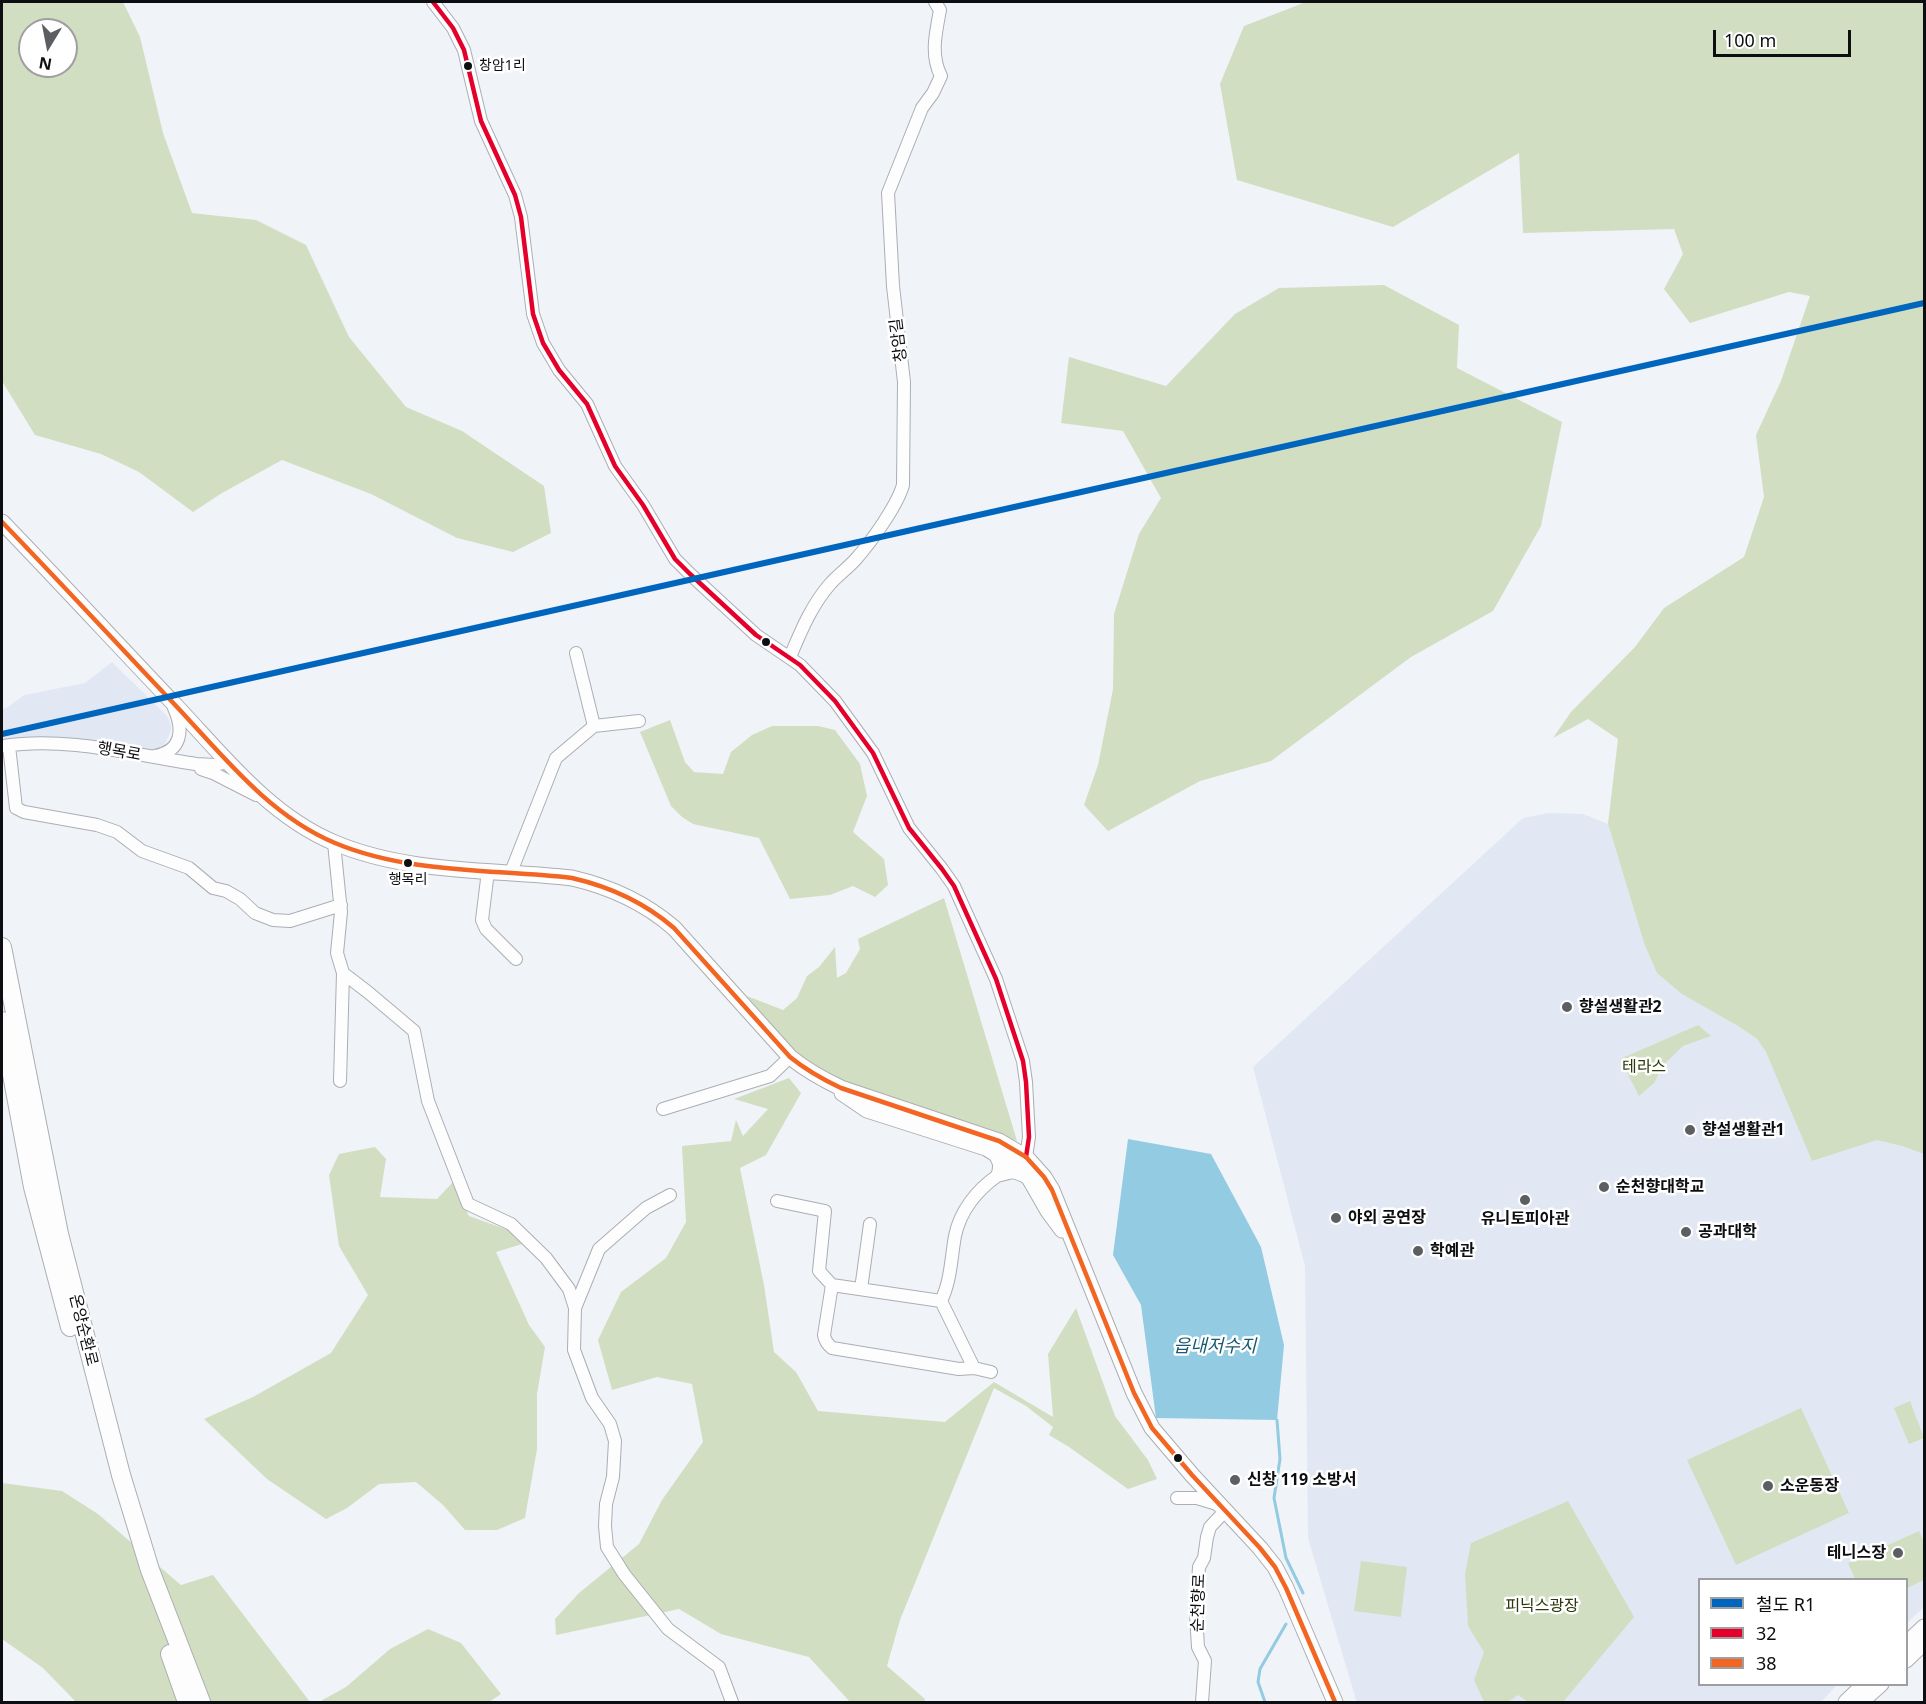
<!DOCTYPE html>
<html>
<head>
<meta charset="utf-8">
<style>
	body { margin:0 }
	#map { position:relative; width:1926px; height:1704px; overflow:hidden; background:#f0f3f8; font-family:"Noto Sans","Noto Sans KR",sans-serif }
	canvas { display:block }
	.frame { position:absolute; inset:0; border:3px solid #0c0e11; pointer-events:none }
	.legend { position:absolute; left:1698px; top:1578px; width:210px; height:108px; box-sizing:border-box; background:#fff; border:2px solid #9e9fa0; margin:0; padding:8px 10px; list-style:none; font-size:18px; color:#0c0e11 }
	.legend li { display:flex; align-items:center; gap:12px; height:30px }
	.legend b { width:30px; border:2px solid #9e9fa0 }
	.north { position:absolute; left:18px; top:18px; width:60px; height:60px; box-sizing:border-box; background:#fff; border:2px solid #9e9fa0; border-radius:50%; rotate:190deg; font-size:16px; font-weight:700; line-height:24px; text-align:center; color:#0c0e11 }
	.north::after { content:''; display:block; margin:auto; width:21px; height:27px; background:#5c5e62; clip-path:polygon(50% 0,100% 100%,50% 72%,0 100%) }
	.scale { position:absolute; left:1713px; top:30px; width:138px; height:27px; box-sizing:border-box; border:3px solid #0c0e11; border-top:0; padding-left:8px; font-size:18px; line-height:21px; white-space:nowrap; color:#0c0e11; -webkit-text-stroke:4px #fff; paint-order:stroke }
</style>
</head>
<body>
<div id="map">
<canvas width="1926" height="1704"></canvas>
<div class="frame"></div>
<ul class="legend">
<li><b style="height:8px;background:#0065bd"></b>철도 R1</li>
<li><b style="height:8px;background:#e4002b"></b>32</li>
<li><b style="height:8px;background:#f26522"></b>38</li>
</ul>
<div class="north">N</div>
<div class="scale">100 m</div>
</div>
<script>
const context = document.querySelector('canvas').getContext('2d');
context.lineJoin = 'round';
function paint(path, color) { context.fillStyle = color; context.fill(path, 'evenodd'); }
function strokePath(path, color, width, dash) { context.strokeStyle = color; context.lineWidth = width; context.lineCap = dash ? 'butt' : 'round'; context.setLineDash(dash || []); context.stroke(path); }
function label(font, color, halo, rows, align = 'center') {
  context.font = font + ' "Noto Sans","Noto Sans KR",sans-serif'; context.lineWidth = 5; context.setLineDash([]); context.textBaseline = 'middle'; context.strokeStyle = halo; context.fillStyle = color; for (const [text, x, y, turn = 0] of rows) {
    context.save(); context.translate(x, y); context.rotate((+turn || 0) * Math.PI / 180); context.textAlign = isNaN(turn) ? turn : align; if (halo) context.strokeText(text, 0, 0); context.fillText(text, 0, 0); context.restore();
  }
}
paint(new Path2D(`
	M 112,662 L 167,716 L 171,725 L 171,731 L 164,746 L 151,753 L 93,741 L 28,738 L 2,741 L 2,709 L 8,707 L 24,695 L 85,683 Z
	M 1548,813 L 1583,814 L 1608,824 L 1644,943 L 1738,1026 L 1757,1039 L 1766,1052 L 1924,1053 L 1924,1607 L 1907,1623 L 1906,1580 L 1700,1580 L 1700,1684 L 1837,1685 L 1821,1702 L 1357,1702 L 1356,1700 L 1308,1538 L 1305,1266 L 1253,1067 L 1523,818 Z`), '#e2e8f3');
paint(new Path2D(`
	M 2,2 L 123,2 L 140,37 L 163,133 L 192,213 L 256,220 L 306,245 L 349,337 L 406,407 L 462,431 L 544,486 L 551,533 L 513,552 L 457,538 L 371,494 L 282,460 L 222,493 L 193,512 L 139,472 L 101,454 L 35,435 L 2,381 ZM 30,30 L 66,30 L 66,66 L 30,66 Z
	M 1306,2 L 1924,2 L 1924,1154 L 1902,1146 L 1877,1140 L 1812,1161 L 1766,1052 L 1757,1039 L 1738,1026 L 1682,994 L 1657,973 L 1644,943 L 1608,824 L 1618,739 L 1588,719 L 1553,738 L 1571,712 L 1635,647 L 1664,608 L 1744,557 L 1764,497 L 1756,435 L 1781,381 L 1810,296 L 1789,292 L 1690,323 L 1664,289 L 1683,254 L 1674,229 L 1523,233 L 1519,153 L 1393,227 L 1237,180 L 1220,84 L 1244,26 Z
	M 1384,285 L 1459,325 L 1457,368 L 1562,422 L 1541,526 L 1493,611 L 1411,657 L 1271,761 L 1200,781 L 1108,831 L 1084,805 L 1098,765 L 1113,689 L 1114,614 L 1139,534 L 1161,498 L 1123,431 L 1061,423 L 1069,357 L 1166,386 L 1235,314 L 1279,288 Z
	M 670,720 L 685,762 L 694,772 L 723,774 L 731,752 L 752,735 L 772,726 L 818,726 L 835,730 L 860,764 L 867,796 L 853,832 L 884,859 L 888,885 L 875,897 L 853,886 L 830,895 L 790,899 L 759,838 L 693,824 L 682,817 L 671,806 L 640,732 Z
	M 944,898 L 1017,1141 L 833,1077 L 794,1051 L 747,996 L 783,1010 L 797,998 L 807,976 L 819,967 L 835,947 L 837,978 L 846,973 L 860,949 L 858,939 Z
	M 1698,1025 L 1711,1036 L 1683,1046 L 1661,1067 L 1655,1082 L 1639,1096 L 1620,1059 Z
	M 789,1078 L 801,1093 L 766,1155 L 740,1168 L 764,1285 L 774,1352 L 796,1372 L 818,1411 L 945,1422 L 994,1382 L 1053,1417 L 1048,1354 L 1076,1308 L 1115,1416 L 1148,1460 L 1157,1479 L 1128,1489 L 1069,1447 L 1049,1435 L 1053,1427 L 1026,1406 L 994,1388 L 900,1620 L 887,1666 L 925,1699 L 924,1702 L 850,1702 L 809,1657 L 721,1634 L 679,1609 L 556,1635 L 555,1619 L 579,1593 L 639,1544 L 662,1500 L 703,1442 L 692,1384 L 657,1377 L 612,1390 L 598,1340 L 621,1292 L 666,1258 L 686,1222 L 682,1146 L 731,1141 L 736,1120 L 743,1136 L 768,1109 L 734,1099 Z
	M 375,1147 L 386,1159 L 380,1197 L 437,1199 L 453,1182 L 469,1216 L 508,1230 L 522,1244 L 496,1252 L 529,1325 L 545,1347 L 537,1394 L 537,1449 L 525,1518 L 497,1530 L 465,1530 L 443,1505 L 416,1482 L 379,1484 L 347,1508 L 326,1519 L 267,1479 L 204,1419 L 253,1397 L 331,1353 L 368,1295 L 339,1246 L 329,1175 L 339,1154 Z
	M 1910,1401 L 1924,1438 L 1909,1444 L 1894,1408 Z
	M 1801,1408 L 1849,1513 L 1736,1565 L 1687,1460 Z
	M 2,1483 L 62,1491 L 98,1514 L 181,1585 L 213,1575 L 310,1702 L 76,1702 L 43,1668 L 2,1639 Z
	M 1568,1501 L 1634,1617 L 1563,1702 L 1528,1702 L 1518,1695 L 1508,1702 L 1484,1702 L 1474,1680 L 1484,1652 L 1468,1626 L 1465,1574 L 1471,1543 Z
	M 1919,1531 L 1924,1542 L 1924,1580 L 1907,1588 L 1906,1580 L 1855,1579 L 1848,1563 Z
	M 1361,1561 L 1407,1567 L 1401,1617 L 1354,1611 Z
	M 428,1629 L 461,1643 L 501,1694 L 489,1702 L 319,1702 L 346,1687 L 390,1649 Z`), '#d2dec2');
paint(new Path2D(`
	M 1128,1139 L 1211,1154 L 1261,1247 L 1284,1345 L 1277,1420 L 1156,1418 L 1141,1305 L 1113,1255 Z`), '#92cbe2');
strokePath(new Path2D(`
	M 1277,1420 L 1280,1459 L 1274,1498 L 1286,1558 L 1303,1593
	M 1265,1702 L 1258,1682 L 1260,1669 L 1286,1624`), '#92cbe2', 3);
const minor = new Path2D(`
	M 433,2 L 453,28 L 464,50 L 481,121 L 515,195 L 521,217 L 533,314 L 543,343 L 559,370 L 587,404 L 615,466 L 643,505 L 675,559 L 690,574 L 756,635 L 800,665 L 835,701 L 873,753 L 909,828 L 942,869 L 954,886 L 996,979 L 1023,1061 L 1026,1082 L 1029,1137 L 1026,1157
	M 576,653 L 594,726
	M 790,657 C 801,631 811,606 830,584 C 838,575 848,568 856,559 C 871,542 897,506 903,485 L 904,382 L 893,286 L 888,193 L 922,108 L 933,93 L 941,76 C 930,55 936,32 940,10 L 935,2
	M 4,746 C 66,736 134,755 196,764 L 215,765 L 228,762
	M 9,746 L 16,808 L 24,812 L 97,825 L 117,832 L 142,851 L 189,868 L 213,888 L 226,891 L 240,899 L 255,913 L 273,920 L 290,921 L 341,905
	M 155,756 C 182,751 184,730 174,708
	M 201,769 L 213,773 L 256,795
	M 334,843 L 341,912 L 337,953 L 343,973 L 369,993 L 414,1031 L 428,1101 L 468,1204 L 511,1224 L 546,1258 L 569,1289 L 575,1308 L 574,1350 L 592,1398 L 610,1424 L 615,1441 L 613,1477 L 606,1504 L 605,1526 L 607,1547 L 624,1574 L 668,1629 L 719,1667 L 732,1702
	M 488,871 L 482,920 L 486,929 L 516,959
	M 511,872 L 556,758 L 594,726 L 639,721
	M 340,1081 L 343,973
	M 663,1109 L 770,1076 L 790,1057
	M 992,1152 C 999,1159 1001,1166 997,1176 L 1013,1172 L 1027,1177
	M 777,1201 L 825,1211 L 819,1271 L 832,1285
	M 861,1289 L 870,1224
	M 941,1301 L 832,1285 L 824,1335 C 825,1341 827,1344 832,1348 L 959,1369 L 974,1368
	M 575,1308 L 599,1249 L 646,1208 L 670,1195
	M 991,1372 L 974,1368 L 941,1301 C 951,1281 951,1258 955,1236 C 960,1211 977,1190 997,1176
	M 1177,1498 L 1197,1498 L 1220,1505
	M 1202,1702 L 1205,1661 L 1198,1647 L 1196,1615 L 1199,1567 L 1204,1558 L 1207,1537 L 1210,1527 L 1226,1510`);
const major = new Path2D(`
	M 2,522 C 61,583 119,646 177,707 C 224,757 270,816 335,843 C 409,874 493,869 572,878 C 611,887 644,902 674,928 L 790,1057 C 806,1070 822,1079 841,1088 L 999,1141 L 1026,1157 L 1044,1177 L 1052,1190 L 1134,1393 L 1152,1428 L 1192,1475 L 1260,1548 L 1275,1567 L 1286,1588 L 1335,1702
	M 842,1093 L 867,1110 L 986,1148 L 1015,1166 L 1029,1178 L 1048,1211 L 1062,1230
	M 1906,1644 L 1924,1627
	M 1906,1660 L 1924,1643
	M 1846,1702 L 1865,1684
	M 1861,1702 L 1881,1684`);
const highway = new Path2D(`
	M 2,947 L 59,1234 L 121,1475 L 150,1570 L 201,1702
	M 2,1021 L 33,1187 L 70,1327
	M 170,1654 L 187,1702`);
strokePath(minor, '#abaeb2', 14);
strokePath(major, '#abaeb2', 17);
strokePath(highway, '#abaeb2', 20);
strokePath(minor, '#fdfdfe', 12);
strokePath(major, '#fdfdfe', 15);
strokePath(highway, '#fdfdfe', 18);
strokePath(new Path2D(`
	M 433,2 L 453,28 L 464,50 L 481,121 L 515,195 L 521,217 L 533,314 L 543,343 L 559,370 L 587,404 L 615,466 L 643,505 L 675,559 L 690,574 L 756,635 L 800,665 L 835,701 L 873,753 L 909,828 L 942,869 L 954,886 L 996,979 L 1023,1061 L 1026,1082 L 1029,1137 L 1026,1157`), '#e4002b', 4.5);
strokePath(new Path2D(`
	M 2,522 C 61,583 119,646 177,707 C 224,757 270,816 335,843 C 409,874 493,869 572,878 C 611,887 644,902 674,928 L 790,1057 C 806,1070 822,1079 841,1088 L 999,1141 L 1026,1157 L 1044,1177 L 1052,1190 L 1134,1393 L 1152,1428 L 1192,1475 L 1260,1548 L 1275,1567 L 1286,1588 L 1335,1702`), '#f26522', 4.5);
strokePath(new Path2D(`
	M 2,734 L 1924,303`), '#0065bd', 6);
for (const [x, y, r, color] of [
	[468,66,5,"#0c0e11"],
	[766,642,5,"#0c0e11"],
	[408,863,5,"#0c0e11"],
	[1567,1007,6,"#5c5e62"],
	[1690,1130,6,"#5c5e62"],
	[1604,1187,6,"#5c5e62"],
	[1525,1200,6,"#5c5e62"],
	[1336,1218,6,"#5c5e62"],
	[1686,1232,6,"#5c5e62"],
	[1418,1251,6,"#5c5e62"],
	[1178,1458,5,"#0c0e11"],
	[1235,1480,6,"#5c5e62"],
	[1768,1486,6,"#5c5e62"],
	[1898,1553,6,"#5c5e62"]
]) { const dot = new Path2D(); dot.arc(x, y, r, 0, 2 * Math.PI); context.fillStyle = color; context.fill(dot); strokePath(dot, '#fff', 2); }
label('14px', '#0c0e11', '#fff', [
	["창암1리",479,66],
	["행목리",408,880,"center"]
], 'left');
label('16px', '#0c0e11', '#fff', [
	["창암길",899,340,-97],
	["행목로",119,752,10],
	["온양순환로",83,1330,76],
	["순천향로",1199,1603,-88]
]);
label('bold 16px', '#0c0e11', '#fff', [
	["향설생활관2",1579,1007],
	["향설생활관1",1702,1130],
	["순천향대학교",1616,1187],
	["야외 공연장",1348,1218],
	["유니토피아관",1525,1219,"center"],
	["공과대학",1698,1232],
	["학예관",1430,1251],
	["신창 119 소방서",1247,1480],
	["소운동장",1780,1486],
	["테니스장",1886,1553,"right"]
], 'left');
label('16px', '#2c3a09', '#fff', [
	["테라스",1644,1067],
	["피닉스광장",1542,1606]
]);
label('italic 18px', '#18596f', '#fff', [
	["읍내저수지",1215,1347]
]);
</script>
</body>
</html>
